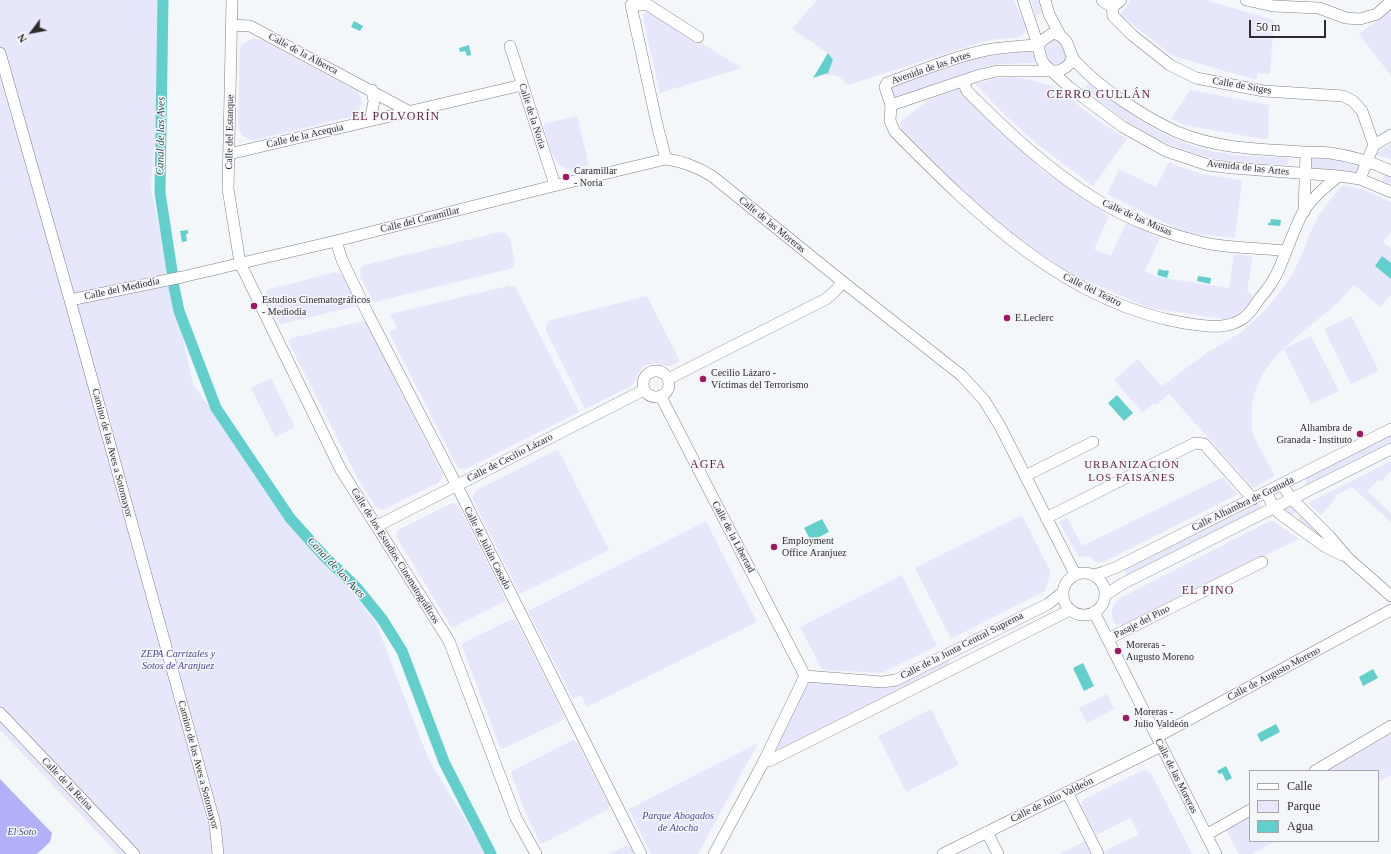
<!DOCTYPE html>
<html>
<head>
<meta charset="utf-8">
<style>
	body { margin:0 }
	#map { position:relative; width:1391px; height:854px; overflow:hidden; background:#f4f7fa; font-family:Georgia,serif }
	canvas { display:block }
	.legend { position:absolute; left:1249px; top:770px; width:130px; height:72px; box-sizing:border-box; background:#f4f7fa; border:1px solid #a4a6a8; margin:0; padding:5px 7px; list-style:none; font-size:12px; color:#2b2c2d }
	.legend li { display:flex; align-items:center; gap:8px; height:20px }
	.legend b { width:20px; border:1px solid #a4a6a8 }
	.north { position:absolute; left:12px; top:12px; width:40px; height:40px; -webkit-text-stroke:3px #f4f7fa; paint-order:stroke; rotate:238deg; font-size:11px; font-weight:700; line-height:16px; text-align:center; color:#2b2c2d }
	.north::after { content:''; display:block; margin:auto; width:14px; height:18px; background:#2b2c2d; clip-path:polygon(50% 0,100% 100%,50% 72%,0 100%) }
	.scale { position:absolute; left:1249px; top:20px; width:77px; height:18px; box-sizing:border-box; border:2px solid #2b2c2d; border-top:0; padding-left:5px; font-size:12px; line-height:14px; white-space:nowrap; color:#2b2c2d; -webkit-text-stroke:3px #f4f7fa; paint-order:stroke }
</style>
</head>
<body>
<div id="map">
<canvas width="1391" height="854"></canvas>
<ul class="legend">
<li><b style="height:5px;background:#fff"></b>Calle</li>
<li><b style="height:11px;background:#e7e7fb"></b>Parque</li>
<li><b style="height:11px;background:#63cfcc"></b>Agua</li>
</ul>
<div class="north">N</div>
<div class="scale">50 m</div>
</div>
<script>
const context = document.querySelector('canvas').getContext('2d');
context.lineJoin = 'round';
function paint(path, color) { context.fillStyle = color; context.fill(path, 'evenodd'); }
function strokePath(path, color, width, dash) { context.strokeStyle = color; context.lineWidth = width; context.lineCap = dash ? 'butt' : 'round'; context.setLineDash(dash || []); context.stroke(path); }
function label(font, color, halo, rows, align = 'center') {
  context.font = font + ' Georgia,serif'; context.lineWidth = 3; context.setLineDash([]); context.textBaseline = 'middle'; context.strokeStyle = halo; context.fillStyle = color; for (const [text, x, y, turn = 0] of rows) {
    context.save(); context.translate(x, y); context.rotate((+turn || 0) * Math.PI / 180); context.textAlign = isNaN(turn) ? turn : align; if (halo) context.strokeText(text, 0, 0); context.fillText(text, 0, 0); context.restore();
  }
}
paint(new Path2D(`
	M 0,0 L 166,0 L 151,188 L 193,385 L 376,623 L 428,758 L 486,854 L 118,854 L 0,730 Z
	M 641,0 L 700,42 L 742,68 L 660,93 L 643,18 L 643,14 L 646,12 L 645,10 L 643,11 Z
	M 817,0 L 1014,0 L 1025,26 L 1025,31 L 1022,36 L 1017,38 L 996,39 L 979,43 L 848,85 C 841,78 836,72 826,76 L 833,60 L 829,54 L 792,29 Z
	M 1031,0 L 1038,0 L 1042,13 L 1035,16 Z
	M 1131,0 L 1205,0 L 1274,20 L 1270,74 L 1258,73 L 1256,80 L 1173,56 L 1120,15 Z
	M 1391,10 L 1391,76 L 1359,34 Z
	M 252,39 L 257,39 L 264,41 L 357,91 C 366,101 361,111 350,117 L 255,140 C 246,140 241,135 238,126 L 240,48 L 242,44 Z
	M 1053,39 C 1062,42 1064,49 1068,57 L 1061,64 L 1056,66 C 1048,62 1042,53 1046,44 Z
	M 1024,52 L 1033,52 L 1035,54 L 1035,61 L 1033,63 L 1000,64 L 986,66 L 896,98 L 893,97 L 890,89 L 891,86 L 961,63 L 982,57 Z
	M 1013,77 L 1029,79 L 1052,86 L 1066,95 L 1100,122 L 1127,139 L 1093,186 L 1037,144 L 1004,114 L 975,84 L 996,78 Z
	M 1089,83 C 1129,114 1170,145 1222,153 C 1244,157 1267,156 1289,158 L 1288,165 C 1266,164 1243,164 1221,160 C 1188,154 1156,140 1128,122 C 1113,112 1099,99 1084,88 Z
	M 959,89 L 1042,170 L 1109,216 L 1094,249 L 1111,256 L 1126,223 L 1160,238 L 1145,271 L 1158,277 L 1229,288 L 1234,254 L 1253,257 L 1247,291 L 1255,297 C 1246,308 1239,315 1225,319 L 1149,308 L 1069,273 L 993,220 L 901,130 L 900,122 L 931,98 Z
	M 1190,90 L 1269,105 L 1268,139 L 1263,139 L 1184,125 L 1171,119 Z
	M 577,116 L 589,165 C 582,167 574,170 568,169 C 552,166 547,137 543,124 Z
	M 1391,144 L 1391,159 L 1375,154 Z
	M 1313,157 C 1324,158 1353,158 1361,168 L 1358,174 L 1315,170 L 1311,168 L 1309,161 Z
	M 1169,162 C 1192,173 1218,177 1242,180 L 1235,238 L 1193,234 L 1179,230 L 1107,194 L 1119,169 L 1156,187 Z
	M 1385,173 L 1391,176 L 1391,186 L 1382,182 Z
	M 1343,185 L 1364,190 L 1391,202 L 1391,231 L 1383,242 L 1391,248 L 1391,295 L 1380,307 L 1354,285 C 1321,327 1250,354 1252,415 C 1252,420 1251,425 1252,430 C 1255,442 1269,464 1275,476 L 1253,488 L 1169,394 L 1156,405 L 1154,403 L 1143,413 L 1114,380 L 1138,359 L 1162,386 L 1208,352 L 1240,333 C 1263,314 1283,292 1297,265 C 1302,255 1306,244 1310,233 C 1318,215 1329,200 1343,185 Z
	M 500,232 L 506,233 L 510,238 L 515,263 L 512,268 L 509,269 L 375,302 L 372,300 L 360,276 L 361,268 L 365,265 Z
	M 335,272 L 341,274 L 343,276 L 357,302 L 356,306 L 282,324 L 280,324 C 275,316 263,297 267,290 Z
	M 508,286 L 515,287 L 517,290 L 579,412 L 466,469 L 460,469 L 456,465 L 389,332 L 397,328 L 390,314 Z
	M 647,296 L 680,361 C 676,363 672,366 668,366 C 659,365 652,361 643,367 C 637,372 637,381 631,386 L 585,409 L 546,331 C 545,325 546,322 551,320 Z
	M 1351,316 L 1379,371 L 1351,384 L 1324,329 Z
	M 363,321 L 367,323 L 443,475 L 442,478 L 438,483 L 383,510 L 376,507 L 358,479 L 288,341 L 291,338 Z
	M 1311,336 L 1339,391 L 1311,404 L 1284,349 Z
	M 271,378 L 295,427 L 275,437 L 251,388 Z
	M 1391,434 L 1391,444 L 1307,487 L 1305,477 Z
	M 558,449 L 609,550 L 520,594 L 473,500 L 473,494 L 477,490 Z
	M 1391,461 L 1391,471 L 1381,482 L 1378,480 L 1367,491 L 1391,513 L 1391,522 L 1352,487 L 1335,496 L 1336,498 L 1321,515 L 1308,503 Z
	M 1223,477 L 1238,494 L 1104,562 C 1097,563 1094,561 1089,556 L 1079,557 L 1059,522 L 1067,517 L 1082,546 Z
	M 1258,502 L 1262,510 L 1128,578 L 1124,568 Z
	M 452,503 L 458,505 L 459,507 L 506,600 L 504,602 L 454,627 L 451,626 L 396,537 L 397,530 L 400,529 Z
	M 1290,506 L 1292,506 L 1297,511 L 1290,517 L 1282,510 Z
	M 1022,515 L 1050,571 L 1050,574 L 1045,591 L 951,639 L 915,568 Z
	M 1302,515 L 1328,543 L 1296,521 Z
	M 706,521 L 757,622 L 587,707 L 581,695 L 573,699 L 528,611 Z
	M 1273,521 L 1299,539 L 1145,614 L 1123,628 L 1120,624 L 1116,626 C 1110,615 1110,607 1120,598 L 1268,522 Z
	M 902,575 L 937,646 L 882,673 L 826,670 L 822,669 L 800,627 Z
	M 512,619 L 516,620 L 565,717 L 563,720 L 503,749 L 500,747 L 462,646 L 463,643 Z
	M 947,659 L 950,664 L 780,750 L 774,745 L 805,685 L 809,682 L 877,686 Z
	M 1107,694 L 1114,709 L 1087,723 L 1079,708 Z
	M 931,709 L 959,765 L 906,792 L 878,736 Z
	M 1391,733 L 1391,775 L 1378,782 L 1378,771 L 1325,771 Z
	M 573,740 L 577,742 L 610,806 L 609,809 L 544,843 L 540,843 L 524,809 L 511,773 L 512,771 Z
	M 758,743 L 698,854 L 651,854 L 629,809 Z
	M 1145,769 L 1151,773 L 1192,854 L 1105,854 L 1104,851 L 1139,834 L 1130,818 L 1096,835 L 1082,807 L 1082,802 L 1085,799 Z
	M 1250,814 L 1250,841 L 1275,841 L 1252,854 L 1239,854 L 1225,828 Z
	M 1085,841 L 1091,854 L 1059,854 Z
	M 627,845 L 630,847 L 634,854 L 609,854 Z`), '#e7e7fb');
paint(new Path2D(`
	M 0,779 L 52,833 L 50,842 L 37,854 L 0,854 Z`), '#b2b1f7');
paint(new Path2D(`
	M 354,21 L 363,26 L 360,31 L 351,27 Z
	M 469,45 L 471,55 L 467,56 L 465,51 L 460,52 L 459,48 Z
	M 828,53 L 833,60 L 828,73 L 813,78 Z
	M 1271,219 L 1281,220 L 1280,226 L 1268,225 L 1268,223 L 1270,223 Z
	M 188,230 L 188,234 L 186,234 L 187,241 L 182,242 L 180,231 Z
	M 1382,256 L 1391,263 L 1391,279 L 1375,266 Z
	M 1159,269 L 1166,271 L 1166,270 L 1169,271 L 1167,278 L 1157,275 Z
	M 1198,276 L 1211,278 L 1210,284 L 1197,281 Z
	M 1117,395 L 1133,413 L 1124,421 L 1108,403 Z
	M 822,519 L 829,532 L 811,541 L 804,528 Z
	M 1083,663 L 1094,686 L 1084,691 L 1073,668 Z
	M 1373,669 L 1378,678 L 1363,686 L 1359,677 Z
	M 1276,724 L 1280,732 L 1261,742 L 1257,734 Z
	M 1226,766 L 1232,778 L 1226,781 L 1222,773 L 1219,774 L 1217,771 Z`), '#63cfcc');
strokePath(new Path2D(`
	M 163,0 L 160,193 L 172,271
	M 174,287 L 179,311 L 216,408 L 290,518 L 324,556 L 357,588 L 382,619 L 402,651 L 444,762 L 491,854`), '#63cfcc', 11);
const minor = new Path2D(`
	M 232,0 L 228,189 L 240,263 L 341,470 L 449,641 L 516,818 L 536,854
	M 1023,0 L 1038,45 L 1041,59 L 1045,65 L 1069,87 L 1123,127 L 1166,151 L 1208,165 L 1232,168 L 1339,176 L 1360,179 L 1391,192
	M 1045,0 L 1049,14 L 1060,35
	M 1102,0 C 1108,6 1115,7 1121,0
	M 1246,0 L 1273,6 L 1319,8 L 1346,18 L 1360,19 L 1377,14 L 1387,5 L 1391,0
	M 1112,5 L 1113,16 L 1132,35 L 1170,65 L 1196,78 L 1264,91 L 1343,96 L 1353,101 L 1362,111 L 1374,145
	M 232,25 L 250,26 L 410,112
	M 510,46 L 555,185
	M 0,53 L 70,300 L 215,824 L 218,854
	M 1072,58 C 1070,65 1066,68 1058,71 L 997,71 L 980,75 L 891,105 L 885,87 L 887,83 C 920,71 953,57 987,50 C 1004,47 1021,46 1038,45 L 1043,40 L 1053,33 C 1073,39 1066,51 1076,62 C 1101,89 1143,116 1175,131 C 1216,149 1260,149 1303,152 C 1312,152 1321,152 1330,153 C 1351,156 1372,162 1391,171
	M 963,81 L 967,91 C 1007,131 1048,170 1097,200 C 1127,219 1166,234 1201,242 C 1228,249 1257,247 1285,251
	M 891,105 L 890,121 L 895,132 C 976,214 1066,303 1184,323 C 1205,326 1227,331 1245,317 C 1251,312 1256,304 1260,298 C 1267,290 1274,280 1278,271 C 1287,251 1293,231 1303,212 C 1312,198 1326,186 1339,176
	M 370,121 L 374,101 L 372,90
	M 229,154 L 522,85
	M 666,159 L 658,129 L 631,5 L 648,5 L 698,37
	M 1360,179 L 1367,161 L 1374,145 L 1391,135
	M 1304,212 L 1306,152
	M 336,241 L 342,260 L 367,312 L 457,486 L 641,854
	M 70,300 L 182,277 L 336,241 L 545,188 L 666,159 C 683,161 697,167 712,176 L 843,282 L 961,375 L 984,400 L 1000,426 L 1075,574
	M643 384a13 13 0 1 1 26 0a13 13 0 1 1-26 0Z
	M 668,379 L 826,299 L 834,292 L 843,282
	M 661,397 L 805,676
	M 1025,476 L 1093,442
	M 1282,485 L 1292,499 L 1330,537 L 1348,558 L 1391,596
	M 1266,492 L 1272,504 L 1279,513 L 1324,546 L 1342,555
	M 1046,518 L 1195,443 L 1204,444 L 1253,499
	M 377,526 L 644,390
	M1063 594a21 21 0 1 1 42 0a21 21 0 1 1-42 0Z
	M 1094,575 L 1104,572 L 1117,567 L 1391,429
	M 1105,595 L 1124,583 L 1391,449
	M 1094,612 L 1216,854
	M 1108,639 L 1262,562
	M 0,713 L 134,854
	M 1157,737 L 1391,610
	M 765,759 L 769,761 L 1070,610
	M 1315,771 L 1391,726
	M 1067,792 L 1098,854
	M 987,832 L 998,854
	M 1206,835 L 1250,810
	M 714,854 L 763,763 L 805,676 L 882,682 L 896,680 L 1048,604 L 1062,593
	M 943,854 L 1161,746`);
strokePath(minor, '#7e8183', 12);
strokePath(minor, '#fff', 11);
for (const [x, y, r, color] of [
	[566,177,4,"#a01864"],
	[254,306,4,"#a01864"],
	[1007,318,4,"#a01864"],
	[703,379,4,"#a01864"],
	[1360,434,4,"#a01864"],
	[774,547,4,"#a01864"],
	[1118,651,4,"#a01864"],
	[1126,718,4,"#a01864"]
]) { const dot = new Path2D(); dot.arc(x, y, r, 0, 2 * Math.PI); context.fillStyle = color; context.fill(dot); strokePath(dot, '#f4f7fa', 1.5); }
label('10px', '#2b2c2d', '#f4f7fa', [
	["Calle de la Alberca",303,54,28],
	["Avenida de las Artes",931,68,-19],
	["Calle de Sitges",1242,86,10],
	["Calle de la Noria",532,116,72],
	["Calle del Estanque",230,132,-89],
	["Calle de la Acequia",305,136,-13],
	["Avenida de las Artes",1248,168,6],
	["Calle de las Musas",1137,218,24],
	["Calle del Caramillar",420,220,-14],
	["Calle de las Moreras",772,225,39],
	["Calle del Mediodía",122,289,-12],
	["Calle del Teatro",1092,290,26],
	["Camino de las Aves a Sotomayor",112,453,75],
	["Calle de Cecilio Lázaro",510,458,-27],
	["Calle Alhambra de Granada",1243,504,-26],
	["Calle de la Libertad",733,537,62],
	["Calle de Julián Casado",487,548,63],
	["Calle de los Estudios Cinematográficos",395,556,58],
	["Pasaje del Pino",1142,622,-27],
	["Calle de la Junta Central Suprema",962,646,-27],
	["Calle de Augusto Moreno",1274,674,-28],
	["Camino de las Aves a Sotomayor",198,765,75],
	["Calle de las Moreras",1176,776,63],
	["Calle de la Reina",67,784,46],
	["Calle de Julio Valdeón",1052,800,-26]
]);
label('10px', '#2b2c2d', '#f4f7fa', [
	["Caramillar",574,171],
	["- Noria",574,183],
	["Estudios Cinematográficos",262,300],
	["- Mediodía",262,312],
	["E.Leclerc",1015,318],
	["Cecilio Lázaro -",711,373],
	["Víctimas del Terrorismo",711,385],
	["Alhambra de",1352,428,"right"],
	["Granada - Instituto",1352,440,"right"],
	["Employment",782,541],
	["Office Aranjuez",782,553],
	["Moreras -",1126,645],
	["Augusto Moreno",1126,657],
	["Moreras -",1134,712],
	["Julio Valdeón",1134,724]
], 'left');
label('italic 10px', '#4d4597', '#f4f7fa', [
	["ZEPA Carrizales y",178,654],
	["Sotos de Aranjuez",178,666],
	["Parque Abogados",678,816],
	["de Atocha",678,828],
	["El Soto",22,832]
]);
label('italic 11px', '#1c4c4b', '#f4f7fa', [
	["Canal de las Aves",161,136,-89],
	["Canal de las Aves",336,568,47]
]);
context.letterSpacing = '1px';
label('11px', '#672645', '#f4f7fa', [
	["URBANIZACIÓN",1132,465],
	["LOS FAISANES",1132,478]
]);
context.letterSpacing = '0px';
context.letterSpacing = '1px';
label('12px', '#672645', '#f4f7fa', [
	["CERRO GULLÁN",1099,95],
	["EL POLVORÍN",396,117],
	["AGFA",708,465],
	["EL PINO",1208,591]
]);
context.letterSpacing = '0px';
</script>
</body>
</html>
